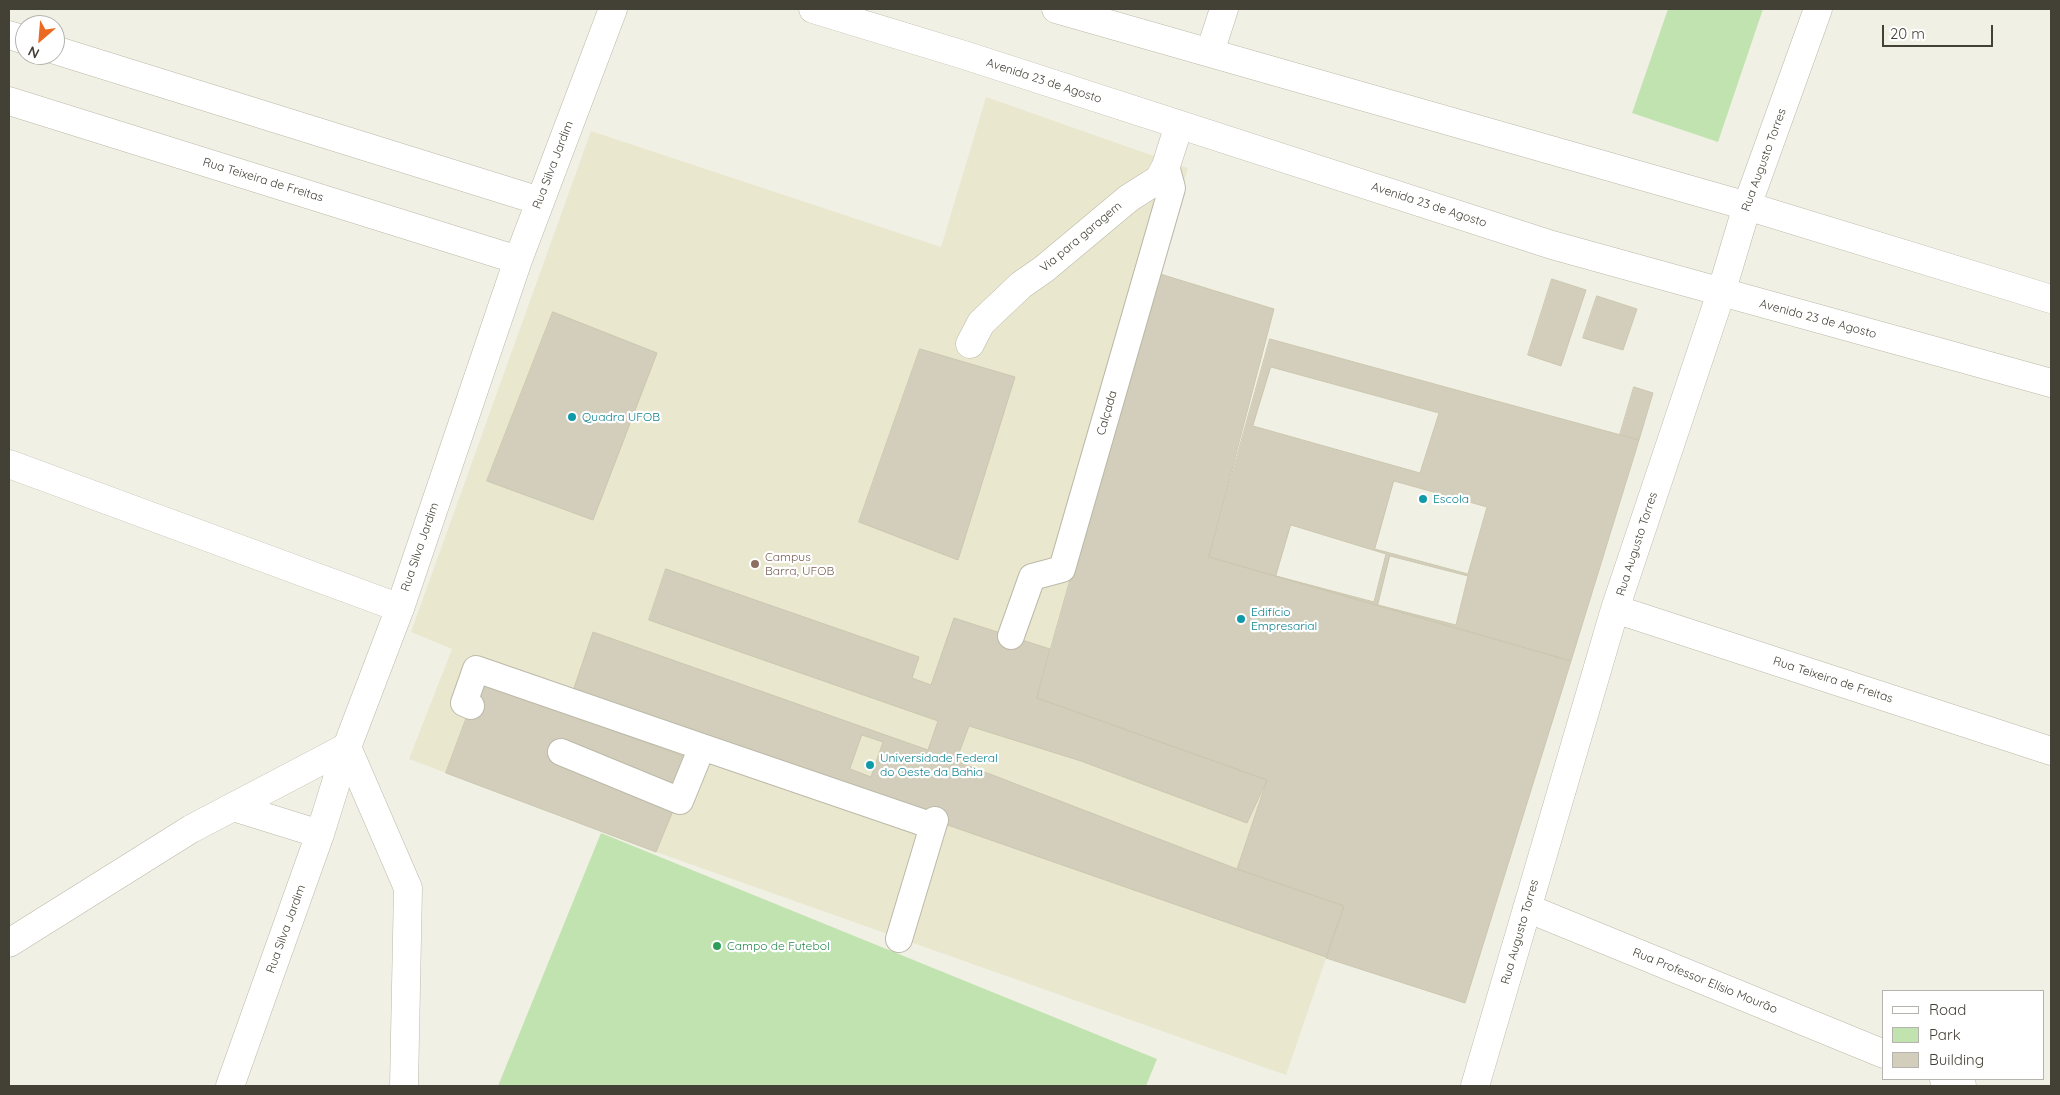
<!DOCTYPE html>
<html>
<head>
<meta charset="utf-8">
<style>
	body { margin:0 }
	#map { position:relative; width:2060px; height:1095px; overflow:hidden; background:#f1f0e5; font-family:Quicksand,sans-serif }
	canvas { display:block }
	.frame { position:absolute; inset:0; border:10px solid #434035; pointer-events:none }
	.legend { position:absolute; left:1882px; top:990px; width:162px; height:90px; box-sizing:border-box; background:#fff; border:1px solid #b4b3ae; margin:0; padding:6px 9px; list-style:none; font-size:15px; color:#434035 }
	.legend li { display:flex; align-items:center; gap:10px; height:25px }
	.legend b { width:25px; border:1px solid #b4b3ae }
	.north { position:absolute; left:15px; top:15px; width:50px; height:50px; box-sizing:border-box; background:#fff; border:1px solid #b4b3ae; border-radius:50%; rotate:207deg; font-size:14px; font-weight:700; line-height:20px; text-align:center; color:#434035 }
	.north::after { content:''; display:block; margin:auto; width:18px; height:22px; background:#ec6921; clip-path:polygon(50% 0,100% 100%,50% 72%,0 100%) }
	.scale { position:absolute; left:1882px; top:25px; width:111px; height:22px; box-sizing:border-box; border:2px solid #434035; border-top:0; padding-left:6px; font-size:15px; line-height:18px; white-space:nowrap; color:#434035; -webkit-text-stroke:4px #fff; paint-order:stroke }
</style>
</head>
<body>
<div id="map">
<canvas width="2060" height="1095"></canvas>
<div class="frame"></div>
<ul class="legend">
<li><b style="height:6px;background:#fff"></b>Road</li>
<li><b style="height:14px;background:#c1e3b0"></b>Park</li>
<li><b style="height:14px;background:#d2cebb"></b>Building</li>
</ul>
<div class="north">N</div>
<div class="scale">20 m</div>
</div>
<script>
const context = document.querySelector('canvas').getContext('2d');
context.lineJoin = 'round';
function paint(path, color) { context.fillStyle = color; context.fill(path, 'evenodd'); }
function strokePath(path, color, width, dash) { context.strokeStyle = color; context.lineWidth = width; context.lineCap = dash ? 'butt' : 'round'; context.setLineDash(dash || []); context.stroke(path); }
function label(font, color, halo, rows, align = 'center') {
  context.font = font + ' Quicksand,sans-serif'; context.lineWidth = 4.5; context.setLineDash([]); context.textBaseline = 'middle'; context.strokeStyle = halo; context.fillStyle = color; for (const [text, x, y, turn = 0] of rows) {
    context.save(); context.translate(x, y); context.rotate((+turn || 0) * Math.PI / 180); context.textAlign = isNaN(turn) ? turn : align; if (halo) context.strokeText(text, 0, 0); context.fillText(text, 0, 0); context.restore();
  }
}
paint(new Path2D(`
	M 986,97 L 1188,168 L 1037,697 L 1267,780 L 1237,869 L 1344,906 L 1286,1075 L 656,852 L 409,759 L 452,649 L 411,632 L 591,131 L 941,247 Z`), '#eae7cf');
paint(new Path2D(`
	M 1668,9 L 1763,9 L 1718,142 L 1632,113 Z
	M 601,833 L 1157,1059 L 1146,1086 L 498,1086 Z`), '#c1e3b0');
const building = new Path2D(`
	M 1157,273 L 1274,309 L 1209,557 L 1571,661 L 1465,1003 L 1326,958 L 1344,906 L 1237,869 L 1267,780 L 1037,698 Z
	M 1552,279 L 1586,290 L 1561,366 L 1528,355 Z
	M 1597,296 L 1637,309 L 1623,350 L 1583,338 Z
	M 553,312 L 657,353 L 593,520 L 487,481 Z
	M 1270,339 L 1639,440 L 1571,661 L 1209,557 Z
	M 920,349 L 1015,377 L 958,560 L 859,522 Z
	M 1271,367 L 1439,413 L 1420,473 L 1253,426 Z
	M 1634,387 L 1653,393 L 1639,440 L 1620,435 Z
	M 1394,481 L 1487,507 L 1468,574 L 1375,549 Z
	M 1291,525 L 1386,554 L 1374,602 L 1276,576 Z
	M 1390,556 L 1468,576 L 1456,625 L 1378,605 Z
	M 666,569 L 919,657 L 912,678 L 931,685 L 954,618 L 1050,649 L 1037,698 L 1267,780 L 1247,823 L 1081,761 L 969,726 L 956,761 L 1237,869 L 1344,906 L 1326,957 L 572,694 L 593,632 L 928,750 L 938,721 L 649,620 Z
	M 480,682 L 694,760 L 656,852 L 446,773 Z
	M 862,735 L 883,742 L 871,777 L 850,769 Z`);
paint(building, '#d2cebb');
strokePath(building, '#ccc7af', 1);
const pedestrian = new Path2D(`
	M 1011,636 L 1032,577 L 1062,569 L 1172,188 L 1166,166
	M 471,706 L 464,703 L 476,669 L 702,747
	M 678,800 L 561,752 L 680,801 L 702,747 L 933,826 L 935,820
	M 899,939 L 933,826`);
const minor = new Path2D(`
	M 1210,52 L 1224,9
	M 970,344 L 981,323 L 1021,285 L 1044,269 L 1129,198 L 1159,179 L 1166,166 L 1179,125
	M 9,464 L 400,608
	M 1615,609 L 2051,751
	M 347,747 L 408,888 L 404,1086
	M 1527,908 L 1884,1054
	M 1944,1079 L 1962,1086
	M 1475,1086 L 1615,609 L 1721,293 L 1747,206 L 1818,9`);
const tertiary = new Path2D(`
	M 813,9 L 964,55 L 1552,245 L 2051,383
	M 1056,9 L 1747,206 L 2051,299
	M 9,35 L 25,40
	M 55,50 L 540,201
	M 9,101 L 518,260
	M 233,807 L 320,834
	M 9,943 L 191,829 L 347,747
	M 230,1086 L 320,834 L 347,747 L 400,608 L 518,260 L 613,9`);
strokePath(pedestrian, '#bcb9a8', 28);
strokePath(minor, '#bcb9a8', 29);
strokePath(tertiary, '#bcb9a8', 29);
strokePath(pedestrian, '#fff', 26);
strokePath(minor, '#fff', 28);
strokePath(tertiary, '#fff', 28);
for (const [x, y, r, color] of [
	[572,417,5,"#0f9aa8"],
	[1423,499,5,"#0f9aa8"],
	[755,564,5,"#8d6e63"],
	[1241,619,5,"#0f9aa8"],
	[870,765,5,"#0f9aa8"],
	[717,946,5,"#2e9e5b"]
]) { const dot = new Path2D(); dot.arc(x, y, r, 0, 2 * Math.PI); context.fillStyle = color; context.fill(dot); strokePath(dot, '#fff', 2); }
label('12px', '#434035', '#fff', [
	["Avenida 23 de Agosto",1044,81,18],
	["Rua Augusto Torres",1764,160,-70],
	["Rua Silva Jardim",553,165,-69],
	["Rua Teixeira de Freitas",263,180,17],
	["Avenida 23 de Agosto",1429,205,18],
	["Via para garagem",1081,237,-40],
	["Avenida 23 de Agosto",1818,319,15],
	["Calçada",1107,413,-74],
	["Rua Augusto Torres",1637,544,-72],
	["Rua Silva Jardim",420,547,-71],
	["Rua Teixeira de Freitas",1833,680,18],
	["Rua Silva Jardim",286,929,-70],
	["Rua Augusto Torres",1520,932,-74],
	["Rua Professor Elísio Mourão",1705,981,22]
]);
label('12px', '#0d838f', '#fff', [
	["Quadra UFOB",582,417],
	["Escola",1433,499],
	["Edifício",1251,612],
	["Empresarial",1251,626],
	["Universidade Federal",880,758],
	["do Oeste da Bahia",880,772]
], 'left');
label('12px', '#785e54', '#fff', [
	["Campus",765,557],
	["Barra, UFOB",765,571]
], 'left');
label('12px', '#27864d', '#fff', [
	["Campo de Futebol",727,946]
], 'left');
</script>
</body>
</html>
